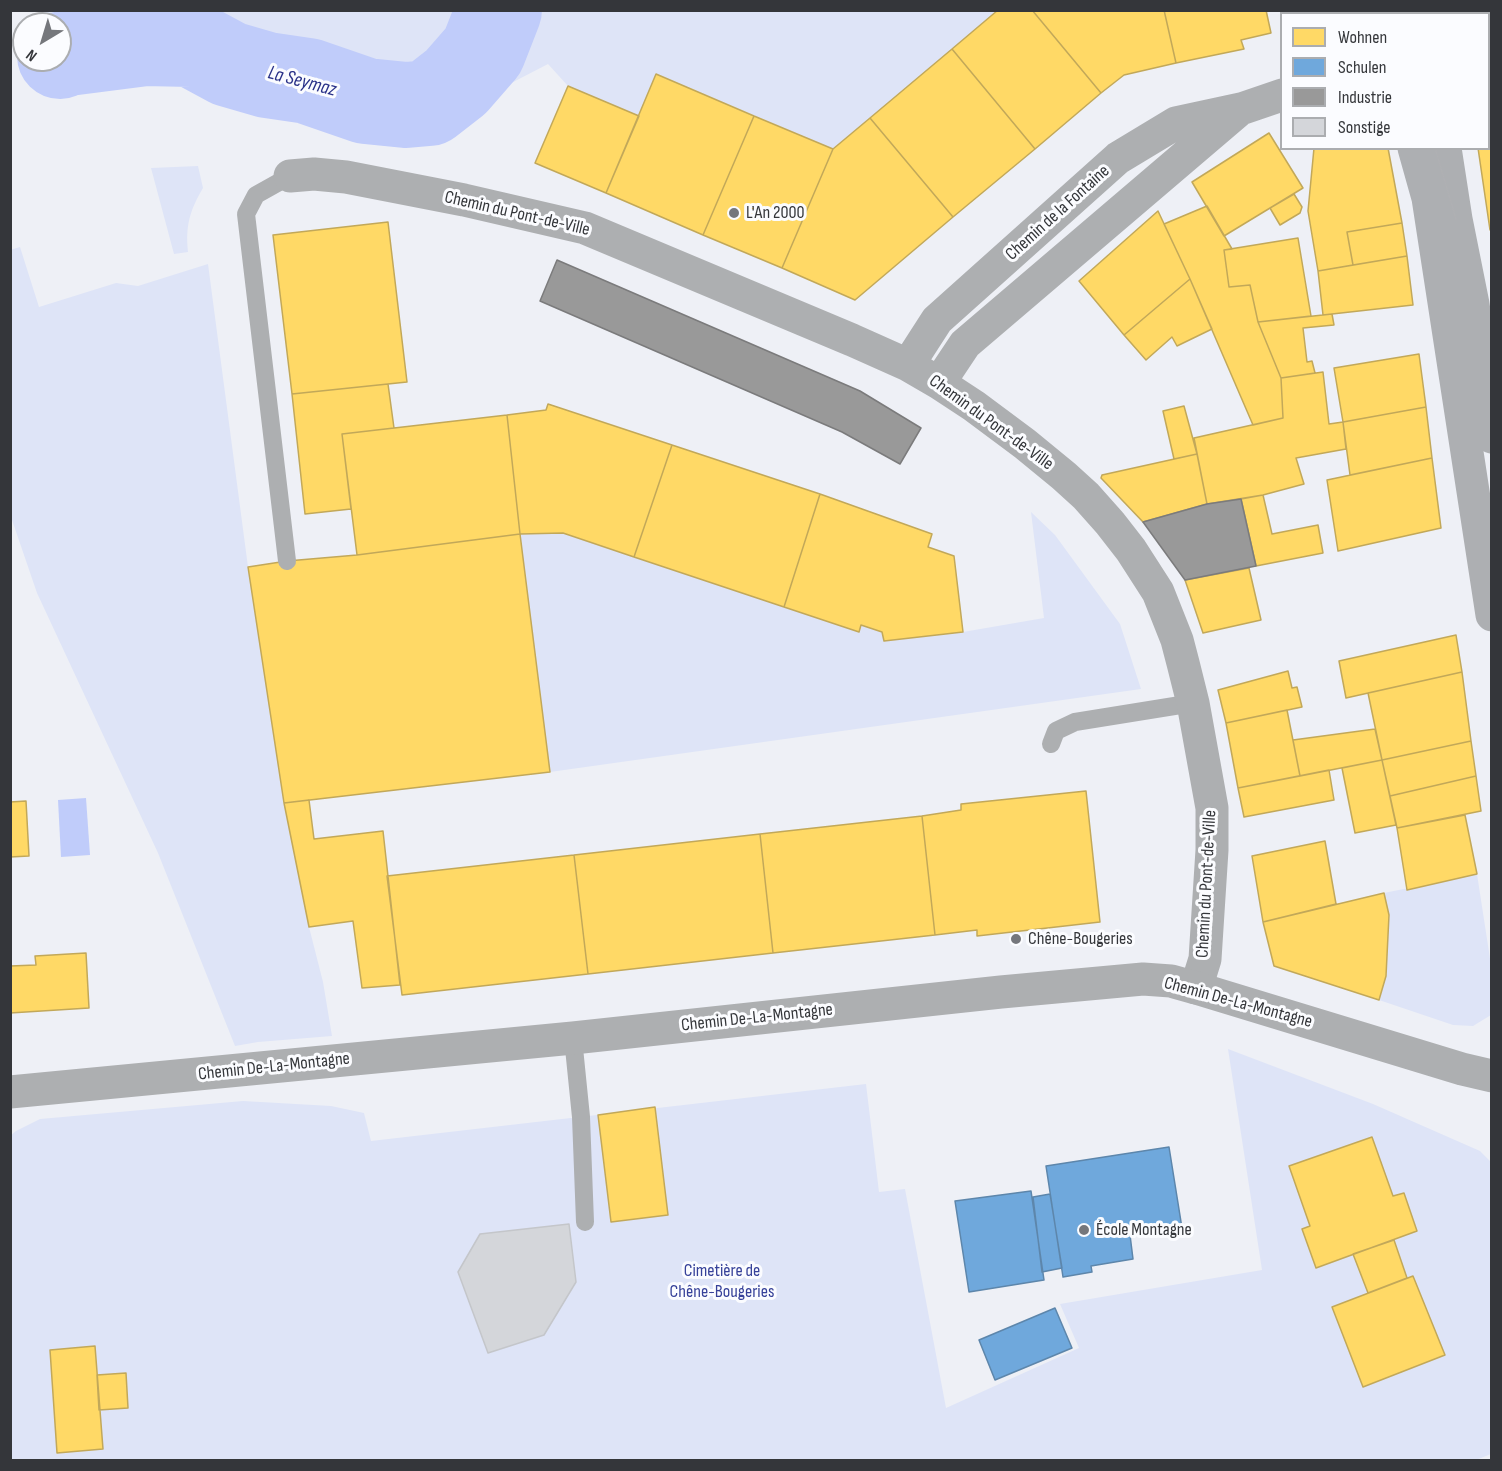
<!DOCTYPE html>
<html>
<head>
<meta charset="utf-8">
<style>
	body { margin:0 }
	#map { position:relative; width:1502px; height:1471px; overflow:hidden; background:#eef0f6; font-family:"Sofia Sans Condensed",sans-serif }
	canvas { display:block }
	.frame { position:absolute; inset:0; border:12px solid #34363a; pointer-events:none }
	.legend { position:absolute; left:1280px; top:12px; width:210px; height:138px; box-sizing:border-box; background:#fbfcff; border:2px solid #abadb0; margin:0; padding:8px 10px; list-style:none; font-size:18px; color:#34363a }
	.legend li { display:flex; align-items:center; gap:12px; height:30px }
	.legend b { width:30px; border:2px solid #abadb0 }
	.north { position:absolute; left:12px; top:12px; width:60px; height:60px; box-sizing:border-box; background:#fbfcff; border:2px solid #abadb0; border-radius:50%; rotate:218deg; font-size:16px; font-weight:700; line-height:24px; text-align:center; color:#34363a }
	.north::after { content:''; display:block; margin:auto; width:21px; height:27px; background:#75777c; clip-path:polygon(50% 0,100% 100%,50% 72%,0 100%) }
</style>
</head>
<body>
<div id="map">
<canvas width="1502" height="1471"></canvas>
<div class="frame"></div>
<ul class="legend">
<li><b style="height:16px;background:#ffd966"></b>Wohnen</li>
<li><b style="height:16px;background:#6fa8dc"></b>Schulen</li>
<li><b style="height:16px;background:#999"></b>Industrie</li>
<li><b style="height:16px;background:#d4d6da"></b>Sonstige</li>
</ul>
<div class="north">N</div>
</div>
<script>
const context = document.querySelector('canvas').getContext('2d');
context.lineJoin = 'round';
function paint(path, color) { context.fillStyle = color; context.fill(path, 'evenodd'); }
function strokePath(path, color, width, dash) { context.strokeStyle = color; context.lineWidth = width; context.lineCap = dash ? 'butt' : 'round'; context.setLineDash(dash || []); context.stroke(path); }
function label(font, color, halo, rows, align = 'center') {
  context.font = font + ' "Sofia Sans Condensed",sans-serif'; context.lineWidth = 6; context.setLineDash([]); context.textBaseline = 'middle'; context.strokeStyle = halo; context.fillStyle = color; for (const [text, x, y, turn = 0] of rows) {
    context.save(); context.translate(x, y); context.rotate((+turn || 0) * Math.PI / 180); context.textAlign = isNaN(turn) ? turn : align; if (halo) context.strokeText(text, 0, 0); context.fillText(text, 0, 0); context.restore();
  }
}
paint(new Path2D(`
	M 40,10 L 998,11 L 833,149 L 656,74 L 639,116 L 568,86 L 548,64 L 465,107 L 441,115 L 408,116 L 282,100 L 220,67 L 182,58 L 60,41 L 60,24 L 37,24 Z
	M 198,166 L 203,188 C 190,210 185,226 188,252 L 174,254 L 151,168 Z
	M 20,247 L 39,307 L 116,283 L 138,286 L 208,264 L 248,567 L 284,803 L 309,927 L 323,982 L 332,1036 L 258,1042 L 235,1046 L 158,853 L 37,593 L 11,517 L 10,250 Z
	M 1031,512 L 1055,535 L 1120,624 L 1141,689 L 550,772 L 520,534 L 563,533 L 859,632 L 861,625 L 882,632 L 884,640 L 963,632 L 1044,618 Z
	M 1477,874 L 1491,965 L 1491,1015 L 1473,1026 L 1453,1025 L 1379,1000 L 1386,976 L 1389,915 L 1384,893 Z
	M 1228,1049 L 1373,1104 L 1480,1151 L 1491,1162 L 1491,1454 L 1476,1460 L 11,1460 L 10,1136 L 16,1131 L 40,1119 L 243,1101 L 331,1106 L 364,1113 L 371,1141 L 866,1084 L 879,1192 L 905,1189 L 946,1408 L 1079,1348 L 1060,1304 L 1262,1270 Z`), '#dee4f7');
paint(new Path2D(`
	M 86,798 L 90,855 L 61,857 L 58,800 Z`), '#c0ccfa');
const homes = new Path2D(`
	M 998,10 L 1032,10 L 1101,93 L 1035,149 L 952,49 Z
	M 1032,10 L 1164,10 L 1176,63 L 1124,75 L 1101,93 Z
	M 1164,10 L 1266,10 L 1271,33 L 1241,40 L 1244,49 L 1176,63 Z
	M 1481,10 L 1492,10 L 1492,22 L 1488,23 L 1488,14 L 1481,14 Z
	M 1492,22 L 1492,102 L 1488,102 L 1488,23 Z
	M 952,49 L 1035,149 L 953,217 L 870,118 Z
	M 656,74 L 754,116 L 703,235 L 606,193 Z
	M 568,86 L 639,116 L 606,193 L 535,163 Z
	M 1488,102 L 1492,102 L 1492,135 L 1488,136 Z
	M 754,116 L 833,149 L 782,268 L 703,235 Z
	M 870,118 L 953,217 L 855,300 L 782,268 L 833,149 Z
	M 1269,133 L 1303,188 L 1224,236 L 1192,182 Z
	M 1492,135 L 1492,230 L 1490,230 L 1478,148 L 1488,148 L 1488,136 Z
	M 1314,148 L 1388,148 L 1402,223 L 1347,232 L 1353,265 L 1318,271 L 1308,211 Z
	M 1294,194 L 1302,207 L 1300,213 L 1280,225 L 1270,208 Z
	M 1207,206 L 1232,249 L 1224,250 L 1229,287 L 1250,285 L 1258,322 L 1281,378 L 1283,418 L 1253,425 L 1190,279 L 1164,224 Z
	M 1158,211 L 1190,279 L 1124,335 L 1079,281 Z
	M 388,222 L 407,382 L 292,394 L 273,235 Z
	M 1402,223 L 1407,256 L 1353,265 L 1347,232 Z
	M 1298,238 L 1311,316 L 1258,322 L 1250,285 L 1229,287 L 1224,250 Z
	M 1407,256 L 1413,305 L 1323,315 L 1318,271 Z
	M 1190,279 L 1212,329 L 1177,346 L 1172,337 L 1146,360 L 1124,335 Z
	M 1332,314 L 1334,325 L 1303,328 L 1307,362 L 1312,361 L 1315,373 L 1281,378 L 1258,322 Z
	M 1419,354 L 1426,407 L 1343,422 L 1334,368 Z
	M 1323,372 L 1329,424 L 1343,422 L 1346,449 L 1296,458 L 1304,484 L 1263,495 L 1207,504 L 1194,438 L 1283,418 L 1281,378 Z
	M 388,384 L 394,428 L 342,434 L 351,509 L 305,514 L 292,394 Z
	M 548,404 L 672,445 L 634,557 L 563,533 L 520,534 L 507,415 L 546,410 Z
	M 1184,406 L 1197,454 L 1174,459 L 1163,411 Z
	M 1426,407 L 1432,458 L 1350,475 L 1343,422 Z
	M 507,415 L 520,534 L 357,555 L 342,434 Z
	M 672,445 L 820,494 L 784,607 L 634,557 Z
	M 1197,454 L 1207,504 L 1143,522 L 1101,478 L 1102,475 Z
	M 1432,458 L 1441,528 L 1338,551 L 1327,480 Z
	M 820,494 L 932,534 L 928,547 L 954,556 L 963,632 L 884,641 L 882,632 L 861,625 L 859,632 L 784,607 Z
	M 1263,495 L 1272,534 L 1318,525 L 1323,553 L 1256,566 L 1241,499 Z
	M 520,534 L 550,772 L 284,803 L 248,567 L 287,561 L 357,555 Z
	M 1249,568 L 1261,620 L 1203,633 L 1185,580 Z
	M 1456,635 L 1462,672 L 1346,698 L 1339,661 Z
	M 1288,671 L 1292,688 L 1297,687 L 1302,707 L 1226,723 L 1218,690 Z
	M 1462,672 L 1471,741 L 1382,760 L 1368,693 Z
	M 1287,710 L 1300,776 L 1238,788 L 1226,723 Z
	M 1375,729 L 1382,760 L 1300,776 L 1293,740 Z
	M 1471,741 L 1476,776 L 1390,796 L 1382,760 Z
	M 1382,760 L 1396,825 L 1355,833 L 1342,768 Z
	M 1329,770 L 1334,800 L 1244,817 L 1238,788 Z
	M 1476,776 L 1481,811 L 1397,828 L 1390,796 Z
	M 1086,791 L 1100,922 L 977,936 L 977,930 L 935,935 L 922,816 L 961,810 L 961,804 Z
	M 309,800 L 314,839 L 383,831 L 400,985 L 362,988 L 353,921 L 309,927 L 284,803 Z
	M 26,801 L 29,856 L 10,857 L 10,802 Z
	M 1465,815 L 1477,874 L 1407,890 L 1397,828 Z
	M 922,816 L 935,935 L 773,953 L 760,834 Z
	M 760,834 L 773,953 L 588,974 L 574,855 Z
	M 1325,841 L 1336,904 L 1263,922 L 1252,856 Z
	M 574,855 L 588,974 L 402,995 L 387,876 Z
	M 1384,893 L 1389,915 L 1386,976 L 1379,1000 L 1274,966 L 1263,922 Z
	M 86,953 L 89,1008 L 10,1013 L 10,966 L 36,965 L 35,956 Z
	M 655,1107 L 668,1215 L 611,1222 L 598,1115 Z
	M 1372,1137 L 1393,1196 L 1404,1193 L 1417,1231 L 1316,1268 L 1302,1229 L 1310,1226 L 1289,1166 Z
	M 1394,1240 L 1407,1278 L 1368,1293 L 1353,1254 Z
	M 1413,1276 L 1445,1355 L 1363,1387 L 1332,1307 Z
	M 95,1346 L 103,1449 L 57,1453 L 50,1350 Z
	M 126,1373 L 128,1408 L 99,1410 L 97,1375 Z`);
paint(homes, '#ffd966');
strokePath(homes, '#c2a859', 1.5);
const schools = new Path2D(`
	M 1169,1147 L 1182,1228 L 1130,1235 L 1133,1259 L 1091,1266 L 1092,1272 L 1063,1277 L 1046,1166 Z
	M 1031,1191 L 1044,1280 L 969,1292 L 955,1201 Z
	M 1050,1194 L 1062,1268 L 1042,1272 L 1033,1197 Z
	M 1055,1308 L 1072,1348 L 995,1380 L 979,1340 Z`);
paint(schools, '#6fa8dc');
strokePath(schools, '#5d86ab', 1.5);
const industry = new Path2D(`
	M 557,260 L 860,391 L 921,428 L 900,464 L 842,432 L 540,301 Z
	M 1241,499 L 1256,566 L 1185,580 L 1143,522 L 1207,504 Z`);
paint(industry, '#999');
strokePath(industry, '#7b7b7c', 1.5);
strokePath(new Path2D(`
	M 60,56 L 67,53 L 145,43 L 192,44 L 229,64 L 267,75 L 308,81 L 366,101 L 406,105 L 429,103 L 456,82 L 483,51 L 499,10`), '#c0ccfa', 86);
const building = new Path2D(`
	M 569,1224 L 576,1282 L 544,1335 L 488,1353 L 458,1272 L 480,1234 Z`);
paint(building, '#d4d6da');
strokePath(building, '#c4c6ca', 1.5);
strokePath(new Path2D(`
	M 287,561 L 246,214 L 256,195 L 290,176
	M 1051,744 L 1056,731 L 1075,722 L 1193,703
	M 573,1038 L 581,1117 L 585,1222`), '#adafb1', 18);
strokePath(new Path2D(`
	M 290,176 L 314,174 L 346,177 L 464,200 L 585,228 L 852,340 L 908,365 L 939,383 L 974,406 L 1025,444 L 1064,476 L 1086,496 L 1110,523 L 1131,550 L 1158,592 L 1177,640 L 1183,663 L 1193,703 L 1212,808 L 1212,850 L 1205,959 L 1196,988
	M 908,365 L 937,320 L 1118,158 L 1176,123 L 1241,109 L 1282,95
	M 939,383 L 965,344 L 1237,112`), '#adafb1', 33);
strokePath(new Path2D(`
	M 10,1092 L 573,1038 L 1001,992 L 1143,979 L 1171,981 L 1196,988 L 1462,1069 L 1492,1076`), '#adafb1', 33);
strokePath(new Path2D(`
	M 1369,10 L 1370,14
	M 1422,10 L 1423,14
	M 1414,148 L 1428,198 L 1492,615
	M 1445,148 L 1456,219 L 1473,304 L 1492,437`), '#adafb2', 33);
strokePath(new Path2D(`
	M 1390,10 L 1391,14
	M 1435,148 L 1456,219`), '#afb0b3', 1.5);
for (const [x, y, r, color] of [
	[734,213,6,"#75777c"],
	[1016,939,6,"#75777c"],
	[1084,1230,6,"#75777c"]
]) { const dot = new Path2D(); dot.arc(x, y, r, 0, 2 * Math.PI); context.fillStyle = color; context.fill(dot); strokePath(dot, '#fbfcff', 2); }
label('18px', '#34363a', '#fbfcff', [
	["L'An 2000",746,213],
	["Chêne-Bougeries",1028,939],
	["École Montagne",1096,1230]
], 'left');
label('18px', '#34363a', '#fbfcff', [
	["Chemin de la Fontaine",1058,213,-42],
	["Chemin du Pont-de-Ville",517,214,13],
	["Chemin du Pont-de-Ville",991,423,36],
	["Chemin du Pont-de-Ville",1207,884,-87],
	["Chemin De-La-Montagne",1238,1003,15],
	["Chemin De-La-Montagne",757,1018,-6],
	["Chemin De-La-Montagne",274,1067,-6]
]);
label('18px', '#364199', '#fbfcff', [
	["Cimetière de",722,1271],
	["Chêne-Bougeries",722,1292]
]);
label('italic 20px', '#2a3289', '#fbfcff', [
	["La Seymaz",302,82,15]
]);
</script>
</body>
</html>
